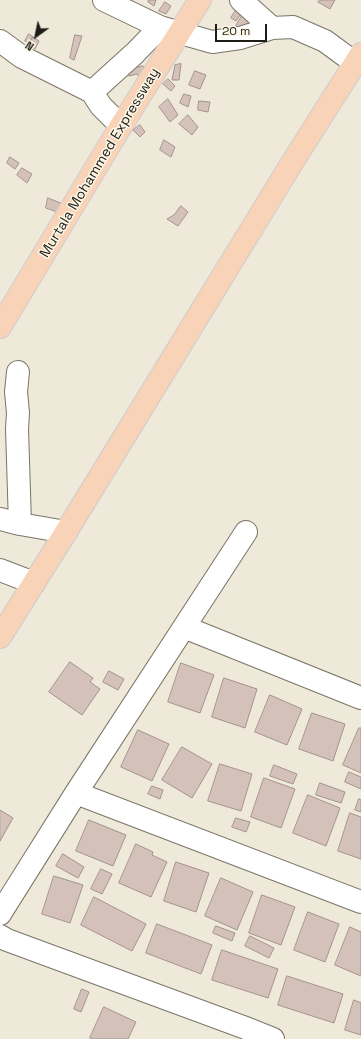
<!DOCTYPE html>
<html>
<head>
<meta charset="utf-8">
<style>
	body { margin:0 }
	#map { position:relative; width:361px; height:1039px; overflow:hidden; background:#eee9d9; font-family:"Space Grotesk",sans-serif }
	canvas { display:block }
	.north { position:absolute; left:16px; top:16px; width:40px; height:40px; -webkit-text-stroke:3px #fcf7e6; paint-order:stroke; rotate:213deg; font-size:11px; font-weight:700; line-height:16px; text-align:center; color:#1e1c16 }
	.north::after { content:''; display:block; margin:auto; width:14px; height:18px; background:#1e1c16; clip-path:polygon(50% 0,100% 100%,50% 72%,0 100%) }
	.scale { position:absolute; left:215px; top:24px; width:52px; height:18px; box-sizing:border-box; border:2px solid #1e1c16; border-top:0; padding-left:5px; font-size:12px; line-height:14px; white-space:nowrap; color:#1e1c16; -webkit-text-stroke:3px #fcf7e6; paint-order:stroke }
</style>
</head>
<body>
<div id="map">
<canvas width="361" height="1039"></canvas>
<div class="north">N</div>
<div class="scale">20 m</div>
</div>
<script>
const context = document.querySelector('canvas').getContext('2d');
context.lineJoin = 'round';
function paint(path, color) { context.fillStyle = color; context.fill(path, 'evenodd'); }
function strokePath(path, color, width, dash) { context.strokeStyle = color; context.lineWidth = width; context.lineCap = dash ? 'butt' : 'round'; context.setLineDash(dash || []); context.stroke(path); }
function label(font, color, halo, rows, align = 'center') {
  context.font = font + ' "Space Grotesk",sans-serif'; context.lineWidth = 3; context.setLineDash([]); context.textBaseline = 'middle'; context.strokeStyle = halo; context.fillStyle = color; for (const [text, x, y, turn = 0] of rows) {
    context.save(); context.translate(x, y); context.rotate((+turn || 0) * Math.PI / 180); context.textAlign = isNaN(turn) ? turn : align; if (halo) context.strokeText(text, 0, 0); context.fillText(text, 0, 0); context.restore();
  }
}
const building = new Path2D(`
	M 149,0 L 156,0 L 154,6 L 148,2 Z
	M 320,0 L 335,0 L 330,9 L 318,2 Z
	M 165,2 L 171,6 L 166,14 L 159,11 Z
	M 239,5 L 245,8 L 236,21 L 231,18 Z
	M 243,14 L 247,17 L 246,20 L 252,24 L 247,33 L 236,26 Z
	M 29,34 L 33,37 L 29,43 L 25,41 Z
	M 75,35 L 82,36 L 74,60 L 70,58 Z
	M 33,37 L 39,41 L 35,49 L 29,45 Z
	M 181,64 L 179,80 L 172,80 L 175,65 Z
	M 143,66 L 149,78 L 141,80 L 137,74 L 129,76 L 127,70 Z
	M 195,71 L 206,75 L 200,89 L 189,85 Z
	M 168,79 L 175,86 L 171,91 L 163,84 Z
	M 184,94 L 191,96 L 188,107 L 180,103 Z
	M 168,99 L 178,115 L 170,122 L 159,107 Z
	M 199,101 L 210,102 L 208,112 L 198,110 Z
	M 188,115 L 198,127 L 192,135 L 179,124 Z
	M 140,125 L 145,132 L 140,137 L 133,130 Z
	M 164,140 L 175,147 L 171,157 L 160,150 Z
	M 10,157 L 19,163 L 15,169 L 7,163 Z
	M 22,168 L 32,174 L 27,183 L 17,175 Z
	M 48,198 L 63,204 L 60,213 L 46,208 Z
	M 181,206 L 188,212 L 178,226 L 167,219 L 174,215 Z
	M 70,662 L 93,678 L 90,682 L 100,689 L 82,715 L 49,692 Z
	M 181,663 L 214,675 L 200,713 L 168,702 Z
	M 109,671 L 124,679 L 118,690 L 103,682 Z
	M 224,678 L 257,689 L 245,728 L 212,717 Z
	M 270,695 L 302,709 L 287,745 L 255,732 Z
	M 312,713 L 345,724 L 333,761 L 299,749 Z
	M 359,728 L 361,728 L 361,773 L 343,765 Z
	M 138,730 L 169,744 L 152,781 L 121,767 Z
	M 182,747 L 212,764 L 192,798 L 162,780 Z
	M 220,764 L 252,774 L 241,811 L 208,801 Z
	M 274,765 L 297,774 L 293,784 L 270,776 Z
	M 349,772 L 361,777 L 361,789 L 345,782 Z
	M 264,778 L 295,789 L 281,828 L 251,817 Z
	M 320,783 L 345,792 L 341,803 L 316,795 Z
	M 152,786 L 163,790 L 160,799 L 148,794 Z
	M 308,795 L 340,808 L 326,846 L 293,833 Z
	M 359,799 L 361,800 L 361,812 L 355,810 Z
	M 0,810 L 13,818 L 0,841 Z
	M 350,813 L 361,817 L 361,859 L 338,851 Z
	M 236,818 L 250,822 L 246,832 L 232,827 Z
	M 89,820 L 126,835 L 113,866 L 76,851 Z
	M 136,844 L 153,852 L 152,855 L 167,862 L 151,897 L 119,883 Z
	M 63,854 L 84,867 L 78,878 L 56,866 Z
	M 176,862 L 209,873 L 196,912 L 164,901 Z
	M 101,869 L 112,874 L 102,894 L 91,889 Z
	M 54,876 L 83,885 L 70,923 L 42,914 Z
	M 221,878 L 253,892 L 237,930 L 205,916 Z
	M 262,895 L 295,907 L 281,945 L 249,933 Z
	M 94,897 L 146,924 L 132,951 L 81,925 Z
	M 308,912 L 339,924 L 325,962 L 294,950 Z
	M 157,924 L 212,945 L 201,974 L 146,953 Z
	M 216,926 L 235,933 L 232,941 L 213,933 Z
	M 350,927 L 361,932 L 361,976 L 335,965 Z
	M 250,936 L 274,948 L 269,958 L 245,946 Z
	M 222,950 L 278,969 L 268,998 L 212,980 Z
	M 287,976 L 343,994 L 334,1023 L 278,1005 Z
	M 82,989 L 89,992 L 81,1012 L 74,1009 Z
	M 354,1000 L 361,1003 L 361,1035 L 345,1030 Z
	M 104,1007 L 136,1022 L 128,1039 L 93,1039 L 90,1038 Z`);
paint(building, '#d3c1ba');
strokePath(building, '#a4938d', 1);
const minor = new Path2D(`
	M 104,0 L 160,27 L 212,42 L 240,38 L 272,28 L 293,27 L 325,41 L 355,63
	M 241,0 L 272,28
	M 0,41 L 22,57 L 92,92 L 101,106 L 121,126
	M 92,92 L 135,53 L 160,27
	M 18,372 L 16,392 L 18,413 L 17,429 L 20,524
	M 0,519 L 20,524 L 66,532
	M 0,570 L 34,583
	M 184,627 L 361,698
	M 76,793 L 361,902
	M 0,914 L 76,793 L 246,532
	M 0,936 L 7,940 L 243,1027 L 273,1039`);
const major = new Path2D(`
	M 0,327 L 121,126 L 200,0
	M 0,637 L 66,532 L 295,158 L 361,54`);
strokePath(minor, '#7a7567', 24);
strokePath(major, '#cecdcc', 24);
strokePath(minor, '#fff', 22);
strokePath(major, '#f9d3b8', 22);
label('14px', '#1e1c16', '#fcf7e6', [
	["Murtala Mohammed Expressway",100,163,-59]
]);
</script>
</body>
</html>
